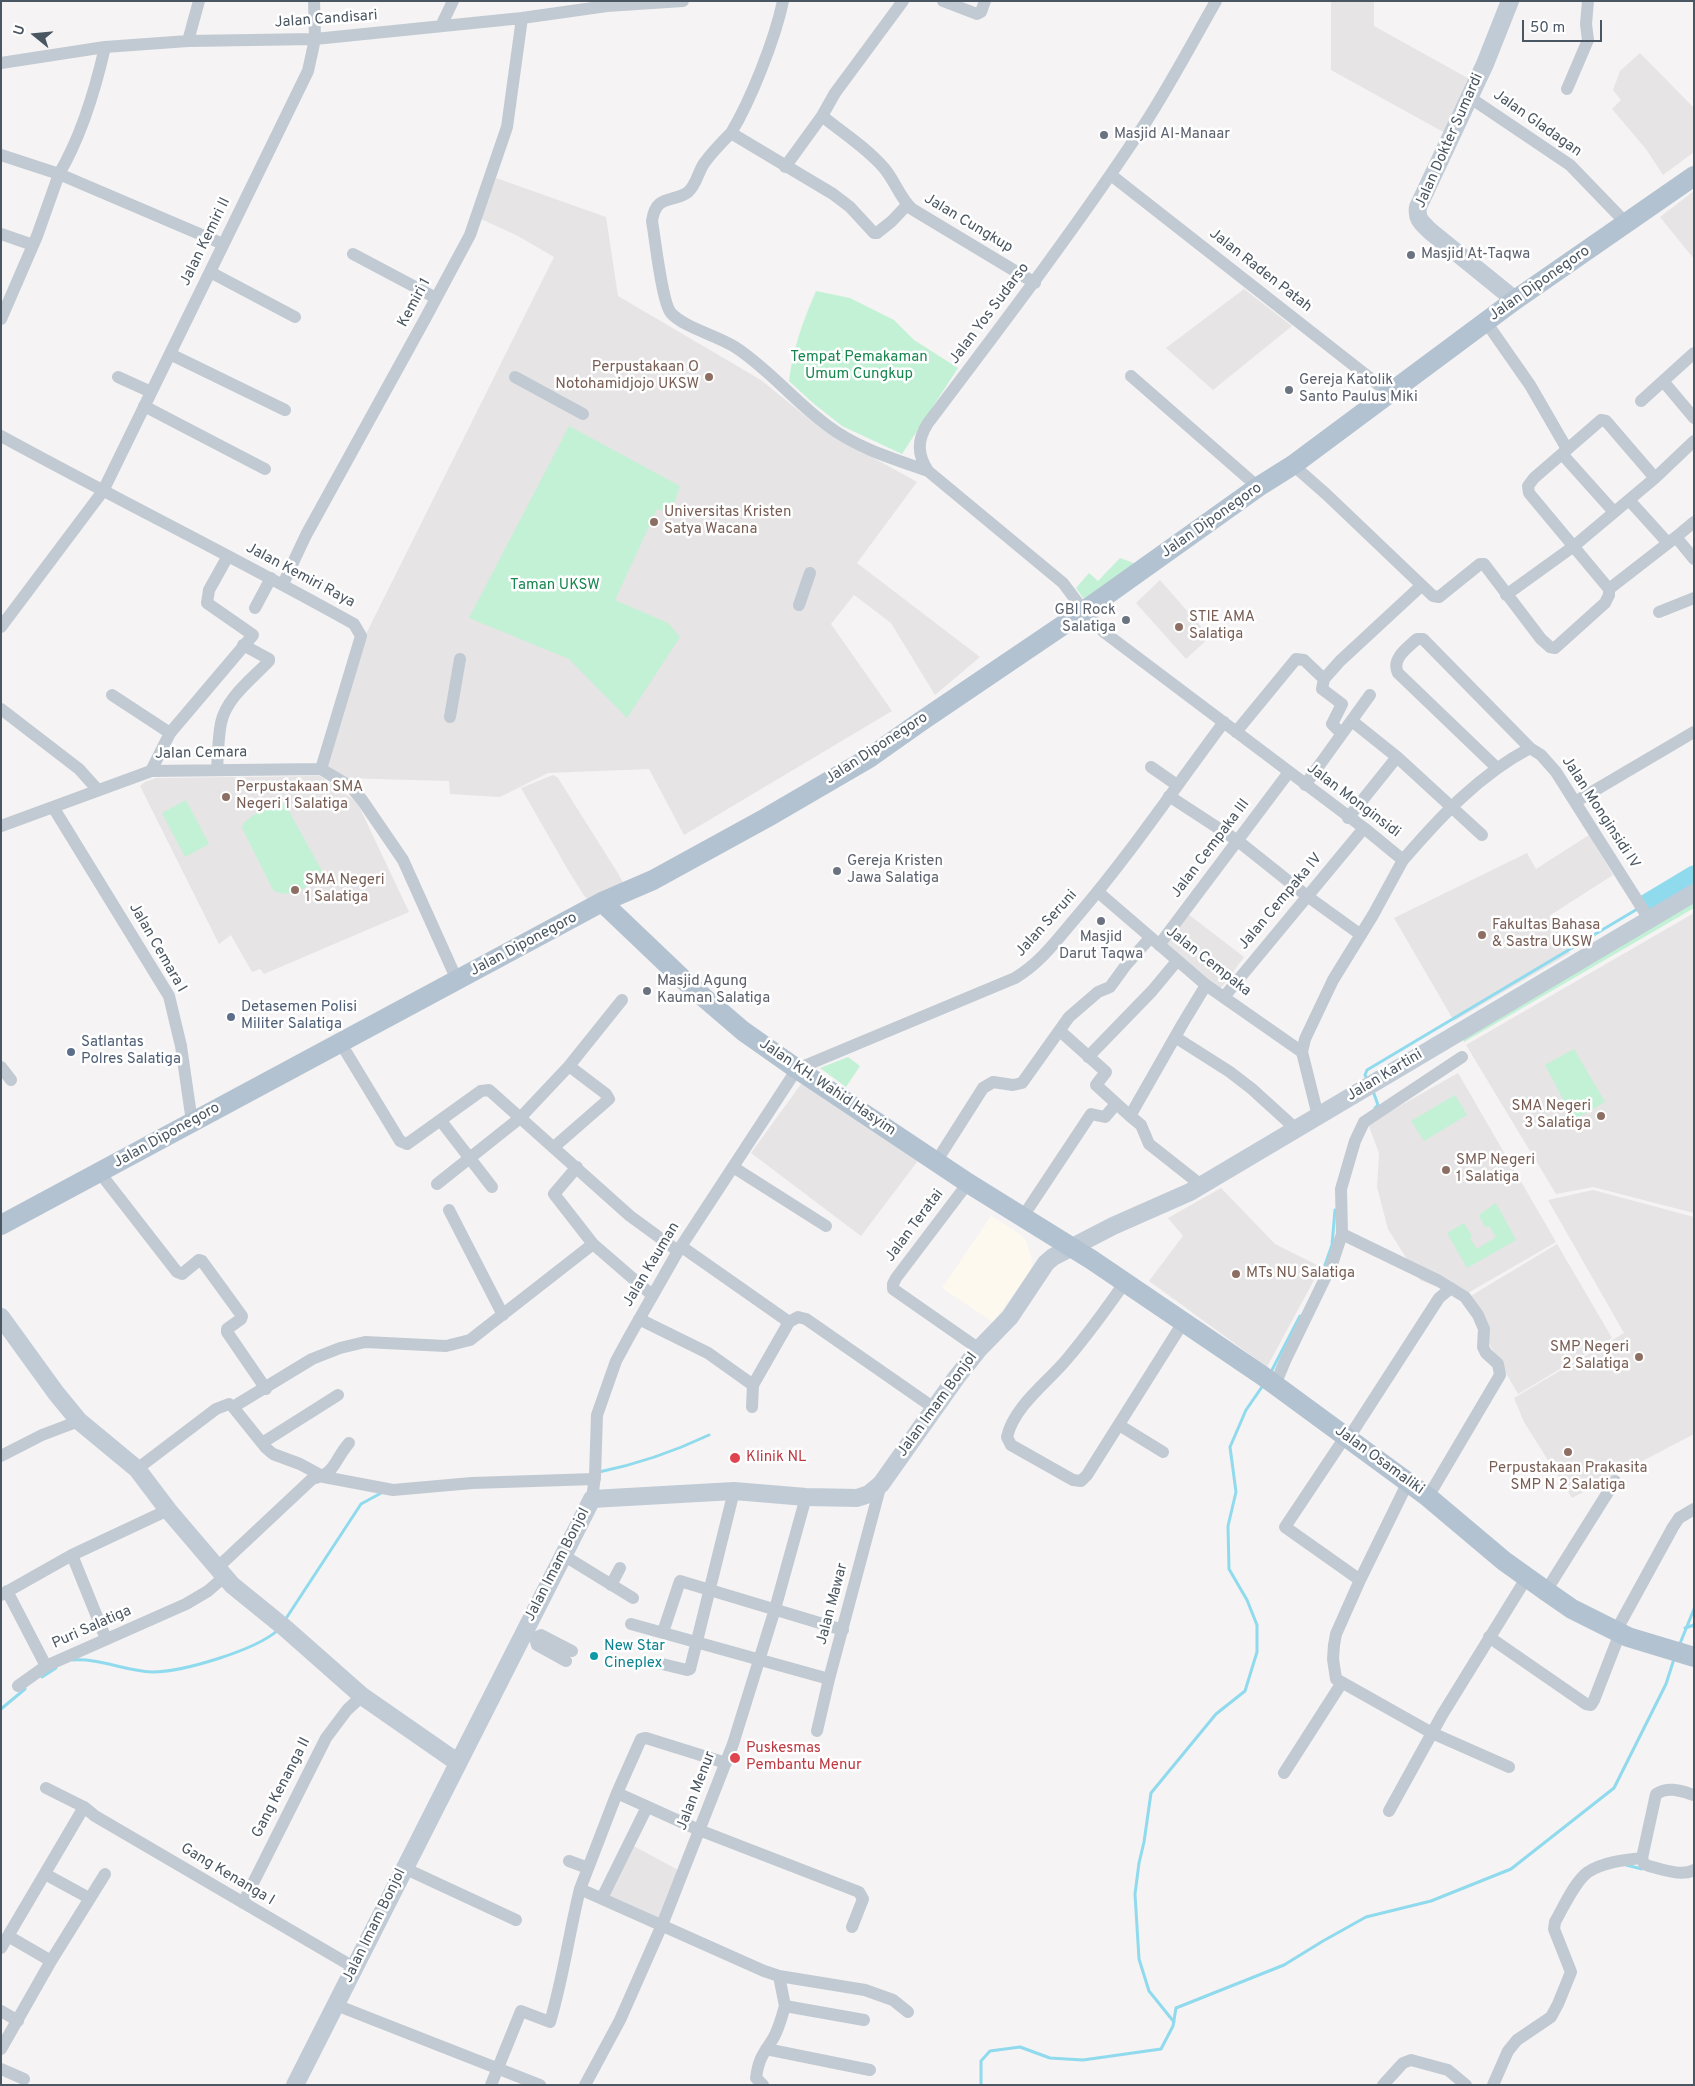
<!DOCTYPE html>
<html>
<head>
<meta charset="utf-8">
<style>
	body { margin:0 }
	#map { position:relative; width:1695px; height:2086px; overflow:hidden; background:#f5f3f3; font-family:Overpass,sans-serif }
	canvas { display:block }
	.frame { position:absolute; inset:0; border:2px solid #4a5661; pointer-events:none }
	.north { position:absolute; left:10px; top:10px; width:50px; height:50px; -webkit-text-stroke:4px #fff; paint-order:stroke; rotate:287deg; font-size:14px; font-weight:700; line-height:20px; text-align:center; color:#4a5661 }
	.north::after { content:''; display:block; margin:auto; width:18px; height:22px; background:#4a5661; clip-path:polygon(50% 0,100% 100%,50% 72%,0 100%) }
	.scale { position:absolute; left:1522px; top:20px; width:80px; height:22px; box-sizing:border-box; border:2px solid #4a5661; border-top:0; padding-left:6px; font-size:15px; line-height:18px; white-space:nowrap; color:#4a5661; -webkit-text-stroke:4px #fff; paint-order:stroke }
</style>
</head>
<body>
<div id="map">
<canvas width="1695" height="2086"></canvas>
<div class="frame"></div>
<div class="north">U</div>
<div class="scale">50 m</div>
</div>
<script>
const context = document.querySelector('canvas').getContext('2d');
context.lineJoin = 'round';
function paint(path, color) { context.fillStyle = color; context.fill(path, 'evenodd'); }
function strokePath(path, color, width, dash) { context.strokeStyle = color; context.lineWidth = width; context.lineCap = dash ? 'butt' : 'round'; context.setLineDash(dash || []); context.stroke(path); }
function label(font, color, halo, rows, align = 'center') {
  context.font = font + ' Overpass,sans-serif'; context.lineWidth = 5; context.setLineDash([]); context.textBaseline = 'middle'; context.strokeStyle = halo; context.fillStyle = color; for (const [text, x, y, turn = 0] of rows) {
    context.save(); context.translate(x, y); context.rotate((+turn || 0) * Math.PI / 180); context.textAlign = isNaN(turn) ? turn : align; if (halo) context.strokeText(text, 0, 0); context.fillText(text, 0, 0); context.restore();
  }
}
paint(new Path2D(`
	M 991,1216 L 1020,1234 L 1026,1240 L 1032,1260 L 1030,1272 L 993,1322 L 942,1288 Z`), '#fdf9ef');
paint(new Path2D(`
	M 1331,1 L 1374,1 L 1374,26 L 1473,81 L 1447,134 L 1331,70 Z
	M 1640,53 L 1694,108 L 1694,152 L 1663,175 L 1646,149 L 1612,109 L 1621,100 L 1613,90 L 1620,71 Z
	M 496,178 L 606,217 L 618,296 L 761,380 L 820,428 L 917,482 L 857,563 L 980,657 L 935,695 L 891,623 L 854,595 L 831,624 L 892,711 L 684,835 L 649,769 L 548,773 L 500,797 L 450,794 L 449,781 L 343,778 L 327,765 L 365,636 L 554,257 L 518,236 L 481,219 Z
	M 1694,191 L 1694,259 L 1660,217 Z
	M 1244,289 L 1292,326 L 1213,390 L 1166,348 Z
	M 1160,580 L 1210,637 L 1186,659 L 1136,603 Z
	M 553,775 L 558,778 L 619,875 L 628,892 L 595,909 L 583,894 L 568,870 L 521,788 Z
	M 320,776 L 357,802 L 409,912 L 264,974 L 260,969 L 252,972 L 231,935 L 219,944 L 140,786 L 145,782 L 156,778 Z
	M 1589,835 L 1613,875 L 1549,916 L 1570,953 L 1454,1021 L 1394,918 L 1527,853 L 1536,869 Z
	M 1694,913 L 1694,1213 L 1593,1187 L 1556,1194 L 1466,1045 Z
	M 1188,914 L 1244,957 L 1219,991 L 1163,948 Z
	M 1458,1073 L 1556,1242 L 1461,1297 L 1420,1280 L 1388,1229 L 1377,1187 L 1379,1153 L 1368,1124 Z
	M 804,1080 L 920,1158 L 861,1236 L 751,1153 Z
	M 1221,1188 L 1275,1244 L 1321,1267 L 1267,1367 L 1149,1281 L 1183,1236 L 1168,1218 Z
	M 1593,1190 L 1694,1217 L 1694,1434 L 1572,1498 L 1524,1422 L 1514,1398 L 1624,1333 L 1548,1200 Z
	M 1557,1244 L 1612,1338 L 1518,1394 L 1464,1300 Z
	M 630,1844 L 680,1871 L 655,1929 L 601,1903 Z`), '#e6e4e5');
paint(new Path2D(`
	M 816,291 L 850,298 L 894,320 L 914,340 L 958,368 L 902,454 L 842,426 L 813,403 L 789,381 C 793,348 803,321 816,291 Z
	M 569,426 L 680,486 L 671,513 L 657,509 L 615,600 L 668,623 L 680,637 L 627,718 L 569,659 L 469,618 Z
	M 1120,558 L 1139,565 L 1086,602 L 1076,588 L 1089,573 L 1098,581 Z
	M 186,800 L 209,844 L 185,857 L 162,813 Z
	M 285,804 L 322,871 L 320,880 C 305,887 288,900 273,890 L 242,828 L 243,824 C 255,812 269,805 285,804 Z
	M 1694,897 L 1694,908 L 1464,1042 L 1461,1035 Z
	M 1574,1049 L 1605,1102 L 1574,1120 L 1545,1065 Z
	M 848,1057 L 860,1066 L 846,1087 L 820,1068 Z
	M 1455,1095 L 1467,1115 L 1424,1141 L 1411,1121 Z
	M 1496,1203 L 1516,1240 L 1467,1268 L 1447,1233 L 1464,1223 L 1472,1236 L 1470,1238 L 1477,1249 L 1496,1237 L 1489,1226 L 1485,1227 L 1479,1215 Z`), '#c3f1d5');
strokePath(new Path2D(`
	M 1368,1081 L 1365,1075 L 1367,1070 L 1639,908
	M 1373,1091 L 1378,1105 L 1375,1108
	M 1325,1265 L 1332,1245 L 1335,1210
	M 1271,1372 L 1300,1316
	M 599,1472 C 638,1464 673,1452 709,1435
	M 285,1620 L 361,1504 L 383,1492
	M 1685,1628 L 1694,1625
	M 1679,1646 L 1694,1609
	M 72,1660 C 100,1658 125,1671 152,1672 C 183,1672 256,1650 278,1630
	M 42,1677 L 56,1668
	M 1,1709 L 25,1689
	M 1626,1865 L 1642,1869
	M 1174,2022 L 1149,1991 L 1139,1959 L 1135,1894 L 1139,1863 L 1144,1842 L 1151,1793 L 1216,1714 L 1245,1691 L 1257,1652 L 1257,1625 L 1247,1600 L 1229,1569 L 1228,1526 L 1236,1492 L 1230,1447 L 1246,1410 L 1264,1384
	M 981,2085 L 981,2061 L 990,2051 L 1020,2047 L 1050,2058 L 1083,2060 L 1161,2049 L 1173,2026 L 1176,2008 L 1284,1965 L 1323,1941 L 1366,1917 L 1431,1901 L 1511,1869 L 1614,1788 L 1666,1684 L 1674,1659`), '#90daee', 3);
strokePath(new Path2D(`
	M 1644,905 L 1694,875`), '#90daee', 19);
strokePath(new Path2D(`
	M 783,1 C 775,39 751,100 731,133 L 833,194 L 850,207 L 874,233 L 877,233 L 892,221 L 907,205
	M 903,1 L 835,93 L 822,116 C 843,133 867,148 884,168 C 895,181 900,198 912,209 L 1035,283
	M 943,1 L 977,14 L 981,12 L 985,1
	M 1216,1 C 1192,43 1170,85 1144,125 C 1076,228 1002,325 928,423 C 917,440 917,454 928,471 L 1063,583 L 1084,611 L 1105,633 L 1364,828 L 1403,860 L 1373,915 L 1333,980 L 1305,1039 L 1302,1052 L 1318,1116
	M 441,26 L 453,1
	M 188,41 L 199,1
	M 1,63 L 105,47 L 188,41 L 315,39 L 522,18 L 607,6 L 683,1
	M 1567,89 L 1588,40 L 1586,24 L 1588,1
	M 1469,97 L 1570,165 L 1626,223
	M 731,133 C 722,142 713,151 705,162 C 698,171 697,184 688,192 C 674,203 656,193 652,221 C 655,238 662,303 671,313 C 683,327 718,336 735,347 C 769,369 795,402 828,426 C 857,448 894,459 928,471
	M 1,155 L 59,174 L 223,244
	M 785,167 L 822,116
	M 1111,175 L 1389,393
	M 1,234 L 33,245
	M 353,254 L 436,298
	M 210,272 L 295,317
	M 1,319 L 37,236 L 59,174 C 82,135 95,91 105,47
	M 1486,322 L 1530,385 L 1567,449
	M 170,354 L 285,410
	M 1131,376 L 1258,487
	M 118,377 L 151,392
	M 515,377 L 583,414
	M 1663,381 L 1694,418
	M 1641,401 L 1694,353
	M 144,406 L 265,469
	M 1,436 C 118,500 238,559 354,624 L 361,636 L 321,769
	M 1562,454 L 1614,512
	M 1293,465 L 1326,494 L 1433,596 L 1439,597 L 1480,564 L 1484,564 L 1541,639 L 1550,647 L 1555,648 L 1605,603 L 1609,595 L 1609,589 L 1676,537 L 1694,559
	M 1629,500 L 1667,542
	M 1676,537 L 1694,522
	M 283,584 L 306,535 L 425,319 L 470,235 L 507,127 L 522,18
	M 1609,589 L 1529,493 L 1528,486 L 1534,478 L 1601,420 L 1606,421 L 1655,478
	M 1506,595 L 1574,546 L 1655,478 L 1694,441
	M 799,605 L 810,573
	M 255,608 L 271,578
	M 1659,612 L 1694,598
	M 1,627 L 103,491 L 308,71 L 315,39 L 314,1
	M 112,695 L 170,733
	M 1,709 L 79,769 L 97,789
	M 450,717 L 460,659
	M 1352,721 L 1397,757 L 1482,835
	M 1236,732 L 1296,659 L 1304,660 L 1324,679
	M 1342,734 L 1332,724 L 1342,704 L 1322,689 L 1324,679 L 1340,661 L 1421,586
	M 1151,767 L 1177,785
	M 1497,768 L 1398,673 C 1391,659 1407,648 1417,639 L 1423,639 L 1530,748
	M 217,770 C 218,755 218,738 221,723 C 226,698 252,679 269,661 L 269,659 L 243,645
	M 151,771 L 170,733 L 253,635 L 207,603 L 209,590 L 228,556
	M 1305,785 L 1370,695
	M 1169,796 L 1238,841 L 1307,896 L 1361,935
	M 1575,802 L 1694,732
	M 53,807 L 169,996 L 181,1046 L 192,1122
	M 1348,818 L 1397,757
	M 1,826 L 151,771 L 321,769 L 351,787 L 362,800 L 403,860 L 457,980
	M 1403,860 C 1440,817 1479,775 1530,748 L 1541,755 L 1556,772 L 1649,919
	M 1098,892 L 1206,985 L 1302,1052
	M 1159,945 L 1289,772
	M 1224,997 L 1364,828
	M 1060,1031 L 1106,1072 L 1096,1085 L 1130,1116 L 1183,1023 L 1206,985
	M 1175,1037 L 1230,1072 L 1252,1089 L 1296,1129
	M 340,1042 L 400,1141 L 407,1144 L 481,1091 L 489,1090 L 630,1216 L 678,1251
	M 1088,1057 L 1152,991 L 1177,961
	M 1,1067 L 11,1080
	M 1130,1116 L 1141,1125 L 1149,1144 L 1201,1185
	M 441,1121 L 492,1187
	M 554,1147 L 609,1099 L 606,1094 L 569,1066
	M 936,1162 L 983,1088 L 993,1082 L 1013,1085 L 1022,1083 L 1069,1017 L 1098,992 L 1110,987 L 1126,965 L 1150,938
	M 577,1167 L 554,1194 L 593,1244
	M 733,1167 L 826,1226
	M 100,1173 L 177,1272 L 182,1274 L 199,1260 L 202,1261 L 242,1316 L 241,1319 L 227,1329 L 227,1332 L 266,1389
	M 968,1183 L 896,1278 L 893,1284 L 893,1289 L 979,1349
	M 437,1184 L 520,1118 L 569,1066 L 622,1000
	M 449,1210 L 503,1315
	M 1022,1218 L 1091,1114 L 1105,1117 L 1116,1104
	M 1342,1234 L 1439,1281 L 1465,1297 L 1478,1315 L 1484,1329 L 1483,1347 L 1486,1353 L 1498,1364 L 1500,1375 L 1428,1497
	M 682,1247 L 789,1322
	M 1125,1282 C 1107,1308 1088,1334 1067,1359 C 1048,1382 1014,1406 1007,1437 L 1011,1445 L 1073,1480 L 1081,1481 L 1087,1475 L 1184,1321
	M 639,1319 L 708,1353 L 753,1385
	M 1275,1385 L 1285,1361 L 1332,1264 L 1342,1234 L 1341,1189 L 1355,1141 L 1364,1122 L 1462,1057
	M 233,1407 L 312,1359 L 340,1348 L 365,1342 L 446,1346 L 470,1340 L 593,1244 L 652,1295
	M 752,1407 L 753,1385 L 789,1322 L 798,1317 L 806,1319 L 934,1408
	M 1119,1425 L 1163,1452
	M 1345,1437 L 1285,1527 L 1360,1580
	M 1348,1439 L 1439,1298 L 1451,1288
	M 262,1443 L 338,1395
	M 1,1456 L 42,1435 L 79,1421
	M 137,1469 L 216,1409 L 229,1404 L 233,1407 L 266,1448 L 273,1454 L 300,1464 L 324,1477 L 393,1490 L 472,1483 L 595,1479
	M 1408,1482 L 1360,1580 L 1336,1634 L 1334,1645 L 1333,1659 L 1336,1679 L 1432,1733 L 1509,1767
	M 592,1499 L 595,1476 L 597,1415 L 616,1361 L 629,1337 L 678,1251 L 797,1069 L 1015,978 C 1042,962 1059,937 1079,914 C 1131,853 1176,786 1224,722
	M 72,1555 L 106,1639
	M 563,1555 L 633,1598
	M 217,1568 L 312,1479 C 336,1474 334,1460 349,1443
	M 611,1585 L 620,1568
	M 7,1591 L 46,1666 L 186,1604 L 208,1591 L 224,1577
	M 1546,1591 L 1615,1481
	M 1,1595 L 72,1555 L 168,1510
	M 631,1624 L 829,1679
	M 1616,1631 L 1673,1527 L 1679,1518 L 1694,1509
	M 524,1632 L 535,1638 L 537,1645 L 566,1661
	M 663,1632 L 680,1581 L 843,1630
	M 1489,1637 L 1586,1704 L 1591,1705 L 1594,1700 L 1620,1633
	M 535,1638 L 541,1635 L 572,1651
	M 658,1663 L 687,1670 L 690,1669 L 734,1491
	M 18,1686 L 46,1666
	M 817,1731 L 829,1679 L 881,1484
	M 726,1763 L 646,1738 L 641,1739 L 617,1793 L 699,1830 L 859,1892 L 863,1899 L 852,1927
	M 1284,1773 L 1341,1684
	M 46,1788 L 84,1807 L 95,1816 L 355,1968
	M 1694,1795 C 1681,1791 1669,1786 1656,1794 L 1642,1858 L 1644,1864 L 1649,1866 C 1661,1869 1682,1877 1694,1870
	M 1389,1811 L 1442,1715 L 1527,1577
	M 569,1861 L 588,1868
	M 404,1868 L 516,1920
	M 45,1874 L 89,1898
	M 580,1889 L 617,1793
	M 602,1898 L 647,1807
	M 243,1903 L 326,1738 L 347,1710 L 362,1696
	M 8,1936 L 51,1961
	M 1,1948 L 84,1807
	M 779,1976 L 865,1990 L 893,2000 L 908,2012
	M 336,2005 L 540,2085
	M 1,2011 L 18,2021
	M 1,2049 L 51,1961 L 105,1874
	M 766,2049 L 870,2070
	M 1,2069 L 24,2079
	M 491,2085 L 521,2011 L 550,2022 C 563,1979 569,1933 580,1889 L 764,1971 L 779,1976 L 785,2006 L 864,2020
	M 585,2085 L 620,2020 L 662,1925 L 733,1744 L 775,1609 L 806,1497
	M 763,2085 L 756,2078 C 759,2056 764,2054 774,2037 C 779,2028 782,2016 785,2006
	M 1383,2085 L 1403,2063 L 1411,2060 L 1448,2070 L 1466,2085
	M 1493,2085 L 1508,2051 L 1517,2040 L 1551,2017 L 1558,2004 L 1571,1972 L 1554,1929 L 1555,1922 C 1563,1908 1575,1881 1588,1872 C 1604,1862 1624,1860 1642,1858`), '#c1cad2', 12);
strokePath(new Path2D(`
	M 1510,1 L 1485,64 L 1418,207 C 1416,219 1422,223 1430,231 L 1515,300
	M 1,1317 L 56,1393 L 79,1421 L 137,1469 L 168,1510 L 232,1585 L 285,1628 L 362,1696 L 457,1762
	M 295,2085 L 592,1499 L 734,1491 L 806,1497 L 857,1498 L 869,1494 L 881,1484 L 956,1378 L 979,1349 L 1010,1317 L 1046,1263 L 1053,1257 L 1113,1226 L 1190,1192 L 1694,893`), '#c1cbd6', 18);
strokePath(new Path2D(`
	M 602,902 L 687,983 L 743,1031 L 797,1069 L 968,1183 L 1092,1260 L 1263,1376 L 1428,1497 L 1504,1561 L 1546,1591 L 1572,1609 L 1628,1637 L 1694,1657
	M 1,1225 L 602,902 L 653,880 L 766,818 L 869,758 L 920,722 L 1084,611 L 1258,487 L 1293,465 L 1515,300 L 1694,176`), '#b3c2d1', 20);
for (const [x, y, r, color] of [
	[1104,135,5,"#6b7280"],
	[1411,255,5,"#6b7280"],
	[709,377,5,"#8d6e63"],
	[1289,390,5,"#6b7280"],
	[654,522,5,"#8d6e63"],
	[1126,620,5,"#6b7280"],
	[1179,627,5,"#8d6e63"],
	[226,797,5,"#8d6e63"],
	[837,871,5,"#6b7280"],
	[295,890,5,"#8d6e63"],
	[1101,921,5,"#6b7280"],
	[1482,935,5,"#8d6e63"],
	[647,991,5,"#6b7280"],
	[231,1017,5,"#5c6f8a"],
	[71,1052,5,"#5c6f8a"],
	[1601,1116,5,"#8d6e63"],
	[1446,1170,5,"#8d6e63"],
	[1236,1274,5,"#8d6e63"],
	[1639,1357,5,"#8d6e63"],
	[1568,1452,5,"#8d6e63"],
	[735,1458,6,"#e0444e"],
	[594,1656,5,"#0f9aa8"],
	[735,1758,6,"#e0444e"]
]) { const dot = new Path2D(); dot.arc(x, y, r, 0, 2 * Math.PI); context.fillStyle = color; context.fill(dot); strokePath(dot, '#fff', 2); }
label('15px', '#4a5661', '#fff', [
	["Jalan Candisari",326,20,-4],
	["Jalan Gladagan",1537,124,35],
	["Jalan Dokter Sumardi",1450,141,-66],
	["Jalan Cungkup",968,224,31],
	["Jalan Kemiri II",206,242,-64],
	["Jalan Raden Patah",1260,271,38],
	["Jalan Diponegoro",1540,284,-35],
	["Kemiri 1",415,303,-62],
	["Jalan Yos Sudarso",990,314,-53],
	["Jalan Diponegoro",1212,521,-35],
	["Jalan Kemiri Raya",300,576,28],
	["Jalan Diponegoro",877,749,-33],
	["Jalan Cemara",201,754,-1],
	["Jalan Monginsidi",1353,801,37],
	["Jalan Monginsidi IV",1600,813,57],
	["Jalan Cempaka III",1211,849,-53],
	["Jalan Cempaka IV",1281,902,-50],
	["Jalan Seruni",1047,924,-48],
	["Jalan Diponegoro",524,945,-28],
	["Jalan Cemara I",157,948,60],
	["Jalan Cempaka",1208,962,38],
	["Jalan Kartini",1385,1076,-31],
	["Jalan KH. Wahid Hasyim",827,1088,34],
	["Jalan Diponegoro",167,1136,-29],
	["Jalan Teratai",915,1226,-53],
	["Jalan Kauman",652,1265,-59],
	["Jalan Imam Bonjol",938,1405,-54],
	["Jalan Osamaliki",1379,1461,36],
	["Jalan Imam Bonjol",558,1565,-63],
	["Jalan Mawar",833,1604,-75],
	["Puri Salatiga",92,1628,-24],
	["Gang Kenanga II",282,1788,-63],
	["Jalan Menur",697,1791,-69],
	["Gang Kenanga I",227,1875,31],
	["Jalan Imam Bonjol",375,1926,-64]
]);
label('15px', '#5b616d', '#fff', [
	["Masjid Al-Manaar",1114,135],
	["Masjid At-Taqwa",1421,255],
	["Gereja Katolik",1299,381],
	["Santo Paulus Miki",1299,398],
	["GBI Rock",1116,611,"right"],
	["Salatiga",1116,628,"right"],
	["Gereja Kristen",847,862],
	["Jawa Salatiga",847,879],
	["Masjid",1101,938,"center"],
	["Darut Taqwa",1101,955,"center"],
	["Masjid Agung",657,982],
	["Kauman Salatiga",657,999]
], 'left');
label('15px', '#17864f', '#fff', [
	["Tempat Pemakaman",859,358],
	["Umum Cungkup",859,375],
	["Taman UKSW",555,586]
]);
label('15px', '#785e54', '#fff', [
	["Perpustakaan O",699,368,"right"],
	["Notohamidjojo UKSW",699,385,"right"],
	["Universitas Kristen",664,513],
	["Satya Wacana",664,530],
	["STIE AMA",1189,618],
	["Salatiga",1189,635],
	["Perpustakaan SMA",236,788],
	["Negeri 1 Salatiga",236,805],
	["SMA Negeri",305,881],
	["1 Salatiga",305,898],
	["Fakultas Bahasa",1492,926],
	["& Sastra UKSW",1492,943],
	["SMA Negeri",1591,1107,"right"],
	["3 Salatiga",1591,1124,"right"],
	["SMP Negeri",1456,1161],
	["1 Salatiga",1456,1178],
	["MTs NU Salatiga",1246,1274],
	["SMP Negeri",1629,1348,"right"],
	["2 Salatiga",1629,1365,"right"],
	["Perpustakaan Prakasita",1568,1469,"center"],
	["SMP N 2 Salatiga",1568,1486,"center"]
], 'left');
label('15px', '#4e5e75', '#fff', [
	["Detasemen Polisi",241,1008],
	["Militer Salatiga",241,1025],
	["Satlantas",81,1043],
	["Polres Salatiga",81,1060]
], 'left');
label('15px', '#be3a42', '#fff', [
	["Klinik NL",746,1458],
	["Puskesmas",746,1749],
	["Pembantu Menur",746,1766]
], 'left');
label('15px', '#0d838f', '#fff', [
	["New Star",604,1647],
	["Cineplex",604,1664]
], 'left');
</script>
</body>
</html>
